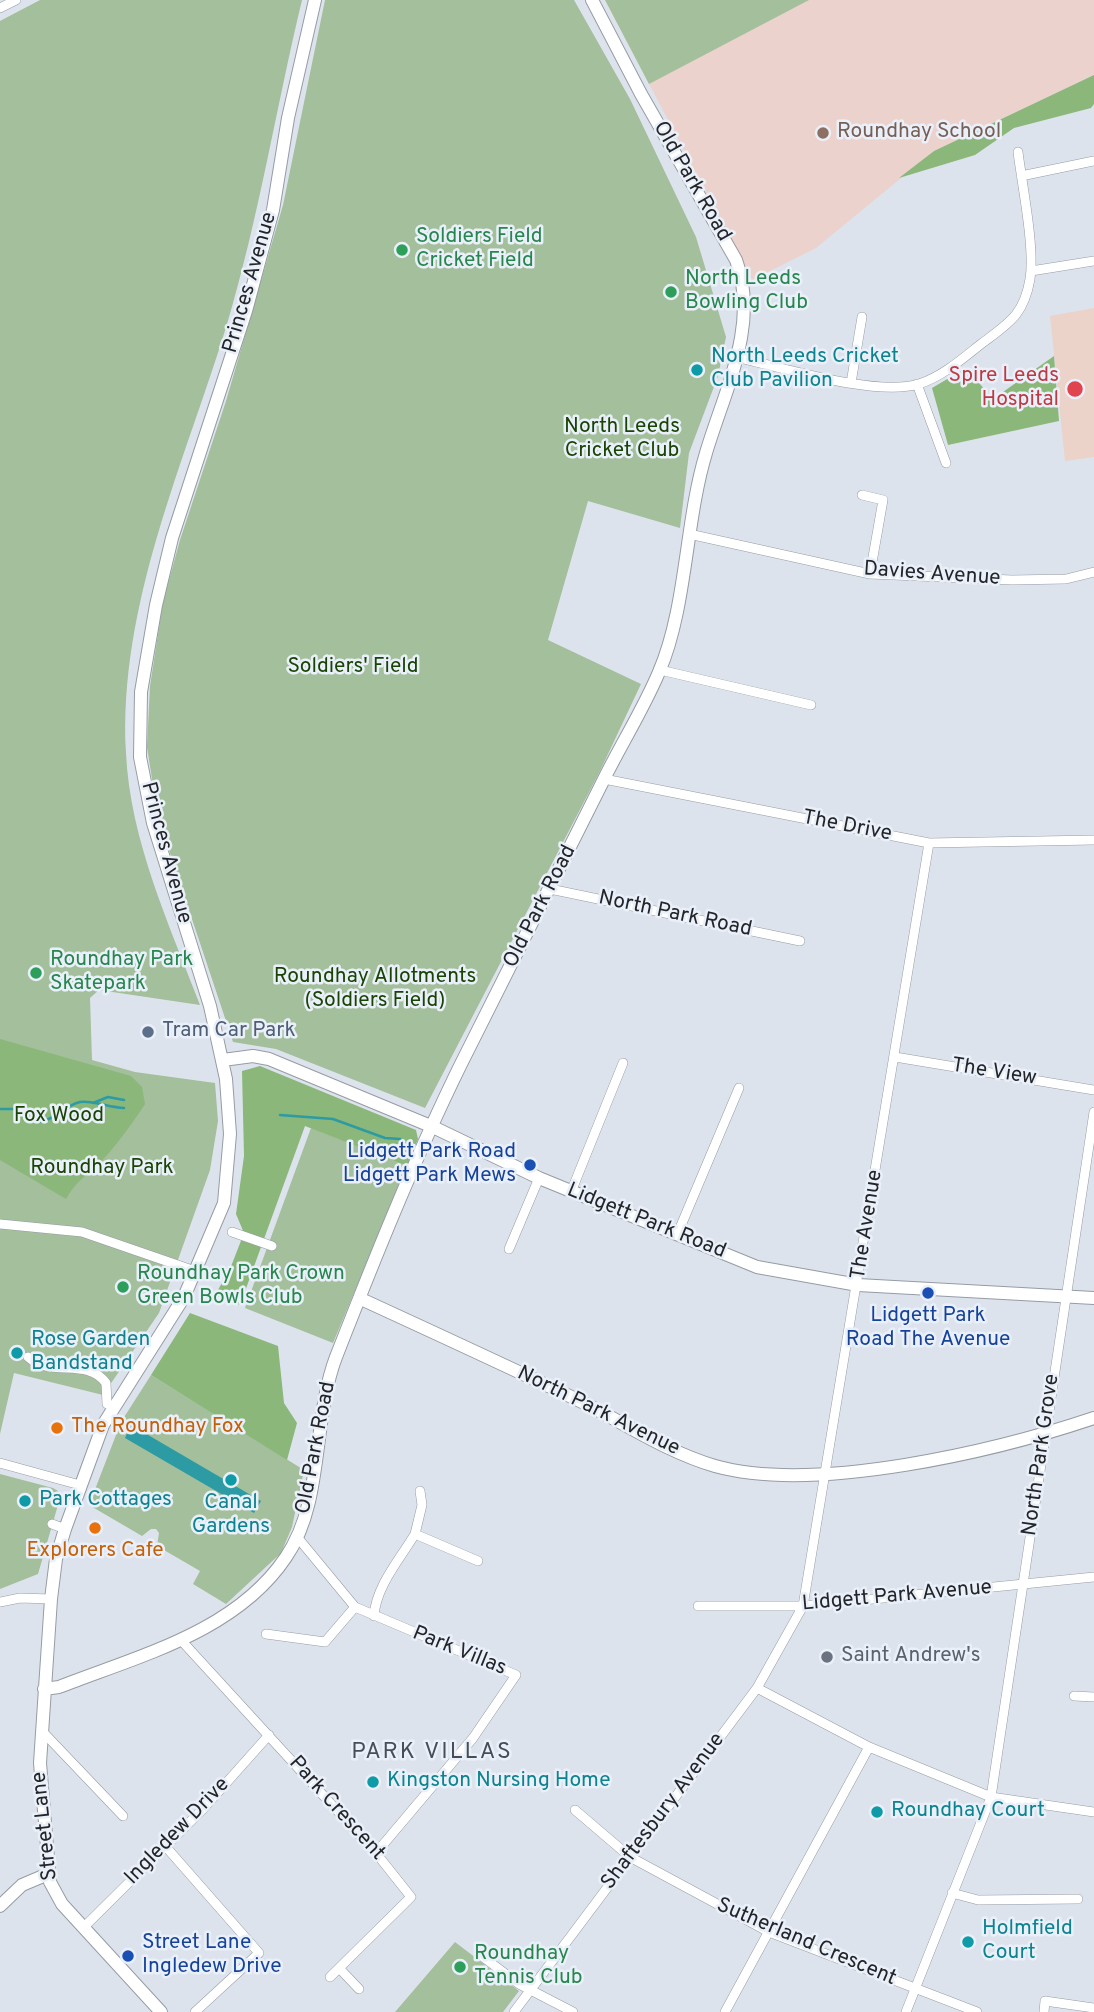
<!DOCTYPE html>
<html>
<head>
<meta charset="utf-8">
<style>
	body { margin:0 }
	canvas { display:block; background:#dde3ec }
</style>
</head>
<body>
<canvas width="1094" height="2012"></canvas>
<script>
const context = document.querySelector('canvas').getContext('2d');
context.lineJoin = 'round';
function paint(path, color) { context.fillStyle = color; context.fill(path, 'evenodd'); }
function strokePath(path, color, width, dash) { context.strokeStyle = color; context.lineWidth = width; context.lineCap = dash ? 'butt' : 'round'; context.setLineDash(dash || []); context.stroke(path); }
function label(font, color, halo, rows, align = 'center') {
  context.font = font + ' Overpass,sans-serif'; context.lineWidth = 5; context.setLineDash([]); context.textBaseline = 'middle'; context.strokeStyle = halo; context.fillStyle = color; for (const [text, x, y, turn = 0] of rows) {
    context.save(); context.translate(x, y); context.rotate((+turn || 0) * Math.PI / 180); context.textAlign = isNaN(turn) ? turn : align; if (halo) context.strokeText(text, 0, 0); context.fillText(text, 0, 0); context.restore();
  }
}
paint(new Path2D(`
	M 605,0 L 1094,0 L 1094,75 L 934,151 L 816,248 L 752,280 Z`), '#ecd2cd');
paint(new Path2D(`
	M 1094,308 L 1094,457 L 1065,461 L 1050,316 Z`), '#ebd3ca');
paint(new Path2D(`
	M 40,0 L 302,0 C 276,108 259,217 227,324 C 185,462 118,605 126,753 C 130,840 169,924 200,1005 L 99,990 L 90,998 L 92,1060 L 135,1072 L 215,1083 L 218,1121 L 210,1170 L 159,1313 L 103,1395 L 14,1373 L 0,1434 L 0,21 Z
	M 325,0 L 574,0 L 630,99 L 696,237 L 726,337 L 718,376 L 689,453 L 680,528 L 588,501 L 548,640 L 641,684 L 600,771 L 425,1108 L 276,1049 L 233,1042 L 158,817 L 147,747 L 150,686 L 163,602 L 180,540 L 226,401 L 283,205 Z
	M 605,0 L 809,0 L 649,84 Z
	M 311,1128 L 407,1166 L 333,1343 L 245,1308 Z
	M 151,1375 L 304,1470 L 292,1527 L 281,1553 L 226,1604 L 193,1584 L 200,1571 L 157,1546 L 159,1533 L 156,1529 L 151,1529 L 142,1536 L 89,1505 L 121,1422 Z
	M 0,1474 L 53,1488 L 58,1491 L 60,1498 L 38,1574 L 0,1589 Z
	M 455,1942 L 519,1991 L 503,2012 L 395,2012 Z`), '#a4bf9b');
paint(new Path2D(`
	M 1094,75 L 1094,104 L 1091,108 L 1014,128 L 975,155 L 899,178 L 934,151 Z
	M 1054,356 L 1059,421 L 948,445 L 932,388 L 966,368 L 993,399 Z
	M 0,1039 L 131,1076 L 142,1087 L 145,1104 C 134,1121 121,1139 108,1154 C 93,1171 77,1179 66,1199 L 0,1160 Z
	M 260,1066 L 416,1130 L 418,1139 L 407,1166 L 305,1126 L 240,1305 L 215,1295 L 230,1269 L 244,1233 L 236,1214 L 244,1156 L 242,1071 Z
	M 190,1313 L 278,1346 L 284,1403 L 297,1423 L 287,1460 L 151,1375 Z`), '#8bb77b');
paint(new Path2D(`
	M 131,1425 L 261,1501 L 254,1513 L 125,1438 Z`), '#2c9ba4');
strokePath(new Path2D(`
	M 93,1103 L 108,1097 L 124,1100
	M 0,1109 L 22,1109 C 42,1139 57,1107 80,1102 C 93,1100 110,1108 124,1108
	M 280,1115 L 333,1119 L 385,1138 L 400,1139`), '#2c9ba4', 2.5);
const street = new Path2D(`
	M 0,8 L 16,0
	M 1021,176 L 1094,161
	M 1031,271 L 1094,261
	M 736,357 C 781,367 875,397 919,384 C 943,376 962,359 981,344 C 1009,323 1024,315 1030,279 C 1035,247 1022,185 1018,152
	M 851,383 L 862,317
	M 917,384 L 946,463
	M 862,495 L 883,500 L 870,574
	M 689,534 L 870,574 L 1012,580 L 1066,579 L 1094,572
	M 660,670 L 811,705
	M 604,779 L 929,843 L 1094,840
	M 550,889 L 800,941
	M 895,1057 L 1094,1090
	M 571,1192 L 623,1063
	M 0,1224 L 82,1232 L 195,1271
	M 232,1232 L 272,1246
	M 677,1235 L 739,1088
	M 509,1249 L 539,1178
	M 28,1357 C 51,1378 87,1357 106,1383 L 107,1404
	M 0,1463 L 80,1485
	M 52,1524 L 65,1529
	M 415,1534 L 422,1505 L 420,1491
	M 298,1538 L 355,1607 L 516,1675 L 473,1738 L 376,1853
	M 0,1602 L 20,1598 L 51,1599
	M 698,1606 L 803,1606 L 1094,1577
	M 374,1616 C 376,1586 400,1559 415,1534 L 478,1561
	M 266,1634 L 325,1642 L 355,1607
	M 180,1639 L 376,1853 L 411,1897 L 330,1977
	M 757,1688 L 869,1747 L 991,1797 L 1094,1812
	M 1074,1696 L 1094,1697
	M 42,1731 L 123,1816
	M 575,1810 L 630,1857 L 769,1932 L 977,2012
	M 166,1847 L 259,1953 L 195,2012
	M 952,1893 L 978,1900 L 1078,1899
	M 84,1927 L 203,1809 L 269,1735
	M 479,1954 L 519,1984 L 573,2012
	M 339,1968 L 359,1989
	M 514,2012 L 757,1688 L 803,1606 L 929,843
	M 725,2012 L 869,1747
	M 906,2012 L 991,1797 L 1094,1112
	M 1044,2012 L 1045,2001 L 1094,2008`);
const secondary = new Path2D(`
	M 223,1060 L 253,1056 L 269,1059 L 433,1127 L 539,1178 L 757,1267 L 858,1285 L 1094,1298
	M 361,1299 C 435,1333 509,1367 582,1402 C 626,1424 667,1452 715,1466 C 815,1494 996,1451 1094,1418
	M 44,1689 L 59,1687 C 138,1656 236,1632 286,1557 C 324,1502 312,1420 336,1357 C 374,1260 414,1160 460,1066 C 507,972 555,878 602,783 C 620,746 643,710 659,672 C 687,607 685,522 706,453 C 724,392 760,324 736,260 L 641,94 L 592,0
	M 0,1906 L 22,1885 L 48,1874
	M 161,2012 L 62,1904 L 50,1882 L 40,1763 L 51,1599 L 56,1559 L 65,1529 L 103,1425 L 184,1297 L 224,1203 L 230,1134 L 226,1079 L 210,1006 L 153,823 L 140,757 L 141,692 L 156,605 L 172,538 L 246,311 L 273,210 L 288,118 L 315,0`);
strokePath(street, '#969ca4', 10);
strokePath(secondary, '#969ca4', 14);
strokePath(street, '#fff', 9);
strokePath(secondary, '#fff', 12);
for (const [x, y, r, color] of [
	[823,133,7,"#8d6e63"],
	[402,250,7,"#2e9e5b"],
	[671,292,7,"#2e9e5b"],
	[697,370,7,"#0f9aa8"],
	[1075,389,9,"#e0444e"],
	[36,973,7,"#2e9e5b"],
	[148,1032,7,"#5c6f8a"],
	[530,1165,7,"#1a4fb4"],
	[123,1287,7,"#2e9e5b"],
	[928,1293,7,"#1a4fb4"],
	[17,1353,7,"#0f9aa8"],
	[57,1428,7,"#e8710a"],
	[231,1480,7,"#0f9aa8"],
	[25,1501,7,"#0f9aa8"],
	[95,1528,7,"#e8710a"],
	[827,1657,7,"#6b7280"],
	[373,1782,7,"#0f9aa8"],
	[877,1812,7,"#0f9aa8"],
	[968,1942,7,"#0f9aa8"],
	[128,1956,7,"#1a4fb4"],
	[460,1967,7,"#2e9e5b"]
]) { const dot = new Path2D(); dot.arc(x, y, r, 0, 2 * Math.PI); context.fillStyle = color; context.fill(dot); strokePath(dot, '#eaf0f9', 2.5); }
label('21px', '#785e54', '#eaf0f9', [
	["Roundhay School",837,133]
], 'left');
label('21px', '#232528', '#eaf0f9', [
	["Old Park Road",691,182,60],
	["Princes Avenue",251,283,-74],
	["Davies Avenue",932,575,4],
	["The Drive",847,827,11],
	["Princes Avenue",165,853,75],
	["Old Park Road",541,907,-63],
	["North Park Road",675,915,12],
	["The View",994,1073,9],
	["Lidgett Park Road",646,1222,22],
	["The Avenue",868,1225,-81],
	["North Park Avenue",598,1412,26],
	["Old Park Road",317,1448,-79],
	["North Park Grove",1042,1455,-82],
	["Lidgett Park Avenue",897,1597,-5],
	["Park Villas",459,1652,22],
	["Park Crescent",336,1809,48],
	["Shaftesbury Avenue",664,1812,-53],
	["Street Lane",46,1826,-96],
	["Ingledew Drive",178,1832,-46],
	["Sutherland Crescent",806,1943,23]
]);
label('21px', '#27864d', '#eaf0f9', [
	["Soldiers Field",416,238],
	["Cricket Field",416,262],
	["North Leeds",685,280],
	["Bowling Club",685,304],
	["Roundhay Park",50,961],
	["Skatepark",50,985],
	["Roundhay Park Crown",137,1275],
	["Green Bowls Club",137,1299],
	["Roundhay",474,1955],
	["Tennis Club",474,1979]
], 'left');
label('21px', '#0d838f', '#eaf0f9', [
	["North Leeds Cricket",711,358],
	["Club Pavilion",711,382],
	["Rose Garden",31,1341],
	["Bandstand",31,1365],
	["Park Cottages",39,1501],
	["Canal",231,1504,"center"],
	["Gardens",231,1528,"center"],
	["Kingston Nursing Home",387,1782],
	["Roundhay Court",891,1812],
	["Holmfield",982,1930],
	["Court",982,1954]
], 'left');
label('21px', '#be3a42', '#eaf0f9', [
	["Spire Leeds",1059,377],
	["Hospital",1059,401]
], 'right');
label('21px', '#194404', '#eaf0f9', [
	["North Leeds",622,428],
	["Cricket Club",622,452],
	["Soldiers' Field",353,668],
	["Roundhay Allotments",375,978],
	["(Soldiers Field)",375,1002],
	["Fox Wood",59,1117],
	["Roundhay Park",102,1169]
]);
label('21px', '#4e5e75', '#eaf0f9', [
	["Tram Car Park",162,1032]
], 'left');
label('21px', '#164399', '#eaf0f9', [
	["Lidgett Park Road",516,1153],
	["Lidgett Park Mews",516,1177],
	["Lidgett Park",928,1317,"center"],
	["Road The Avenue",928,1341,"center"],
	["Street Lane",142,1944,"left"],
	["Ingledew Drive",142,1968,"left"]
], 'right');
label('21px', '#c56008', '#eaf0f9', [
	["The Roundhay Fox",71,1428],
	["Explorers Cafe",95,1552,"center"]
], 'left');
label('21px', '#5b616d', '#eaf0f9', [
	["Saint Andrew's",841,1657]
], 'left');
context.letterSpacing = '2px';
label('23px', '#494e56', '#eaf0f9', [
	["PARK VILLAS",432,1753]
]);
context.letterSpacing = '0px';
</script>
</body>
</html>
